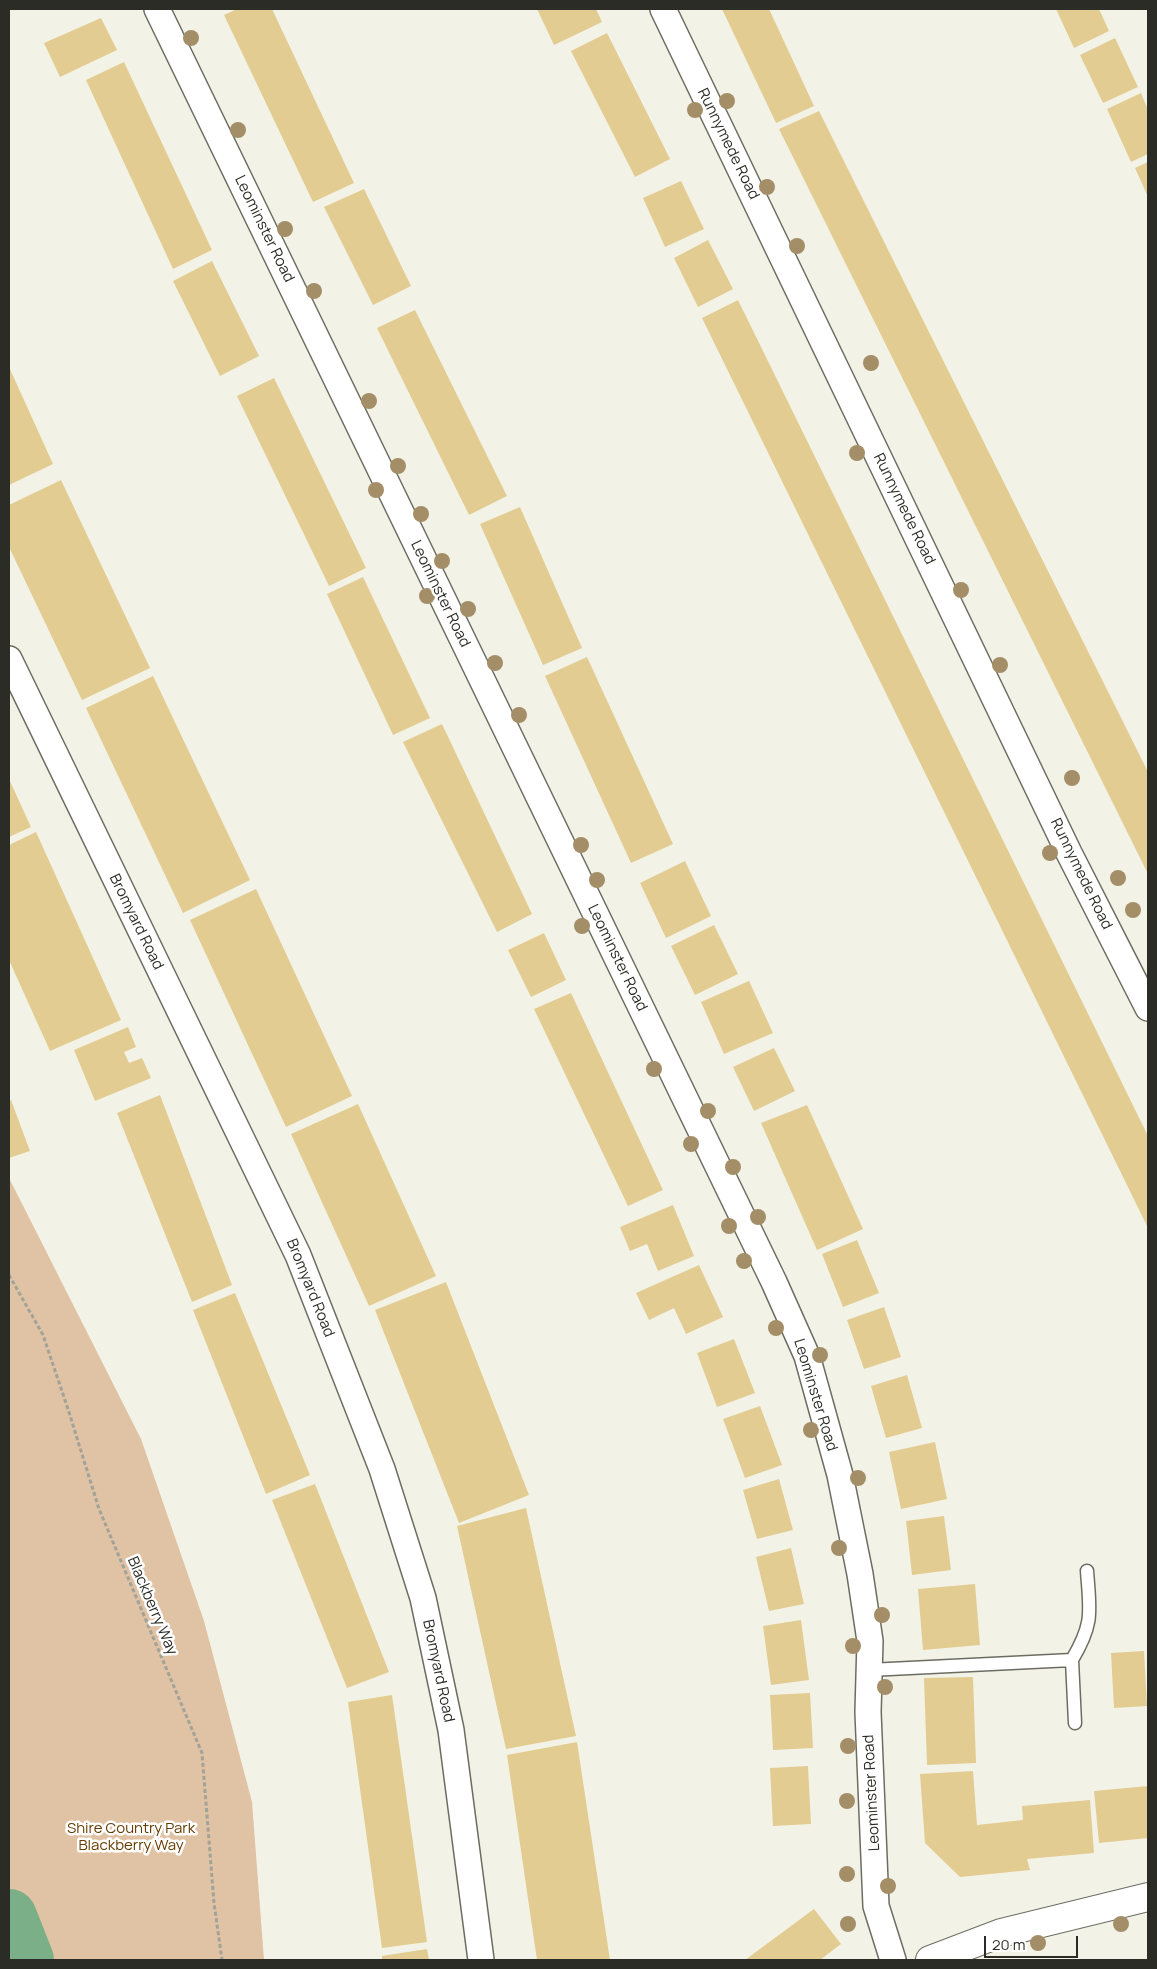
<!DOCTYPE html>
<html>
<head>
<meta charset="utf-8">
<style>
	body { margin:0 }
	#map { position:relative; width:1157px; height:1969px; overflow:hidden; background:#f2f3e6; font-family:Manrope,sans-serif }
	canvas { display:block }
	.frame { position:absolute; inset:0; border:10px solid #2c2c27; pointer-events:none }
	.scale { position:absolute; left:984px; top:1936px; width:94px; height:22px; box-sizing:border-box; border:2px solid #2c2c27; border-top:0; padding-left:6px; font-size:15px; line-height:18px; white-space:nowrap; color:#2c2c27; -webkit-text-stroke:4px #fff; paint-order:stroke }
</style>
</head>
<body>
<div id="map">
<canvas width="1157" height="1969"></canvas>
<div class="frame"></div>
<div class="scale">20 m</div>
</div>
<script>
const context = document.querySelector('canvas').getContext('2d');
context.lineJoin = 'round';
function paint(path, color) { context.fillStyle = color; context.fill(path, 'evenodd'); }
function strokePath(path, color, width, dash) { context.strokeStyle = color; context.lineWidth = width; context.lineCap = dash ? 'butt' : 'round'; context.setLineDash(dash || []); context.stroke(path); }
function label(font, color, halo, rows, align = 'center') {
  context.font = font + ' Manrope,sans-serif'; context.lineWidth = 5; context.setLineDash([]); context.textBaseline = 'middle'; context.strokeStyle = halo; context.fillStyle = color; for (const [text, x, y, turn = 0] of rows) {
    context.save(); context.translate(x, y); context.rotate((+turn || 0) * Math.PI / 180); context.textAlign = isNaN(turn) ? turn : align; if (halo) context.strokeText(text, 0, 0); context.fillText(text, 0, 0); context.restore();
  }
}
paint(new Path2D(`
	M 9,1178 L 141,1439 L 204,1621 L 252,1802 L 264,1960 L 26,1960 L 9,1917 Z`), '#e0c2a4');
strokePath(new Path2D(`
	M 9,1917 L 26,1960`), '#7aaf88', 56);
paint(new Path2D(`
	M 237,9 L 272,9 L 354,183 L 313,202 L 224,15 Z
	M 537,9 L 596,9 L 602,22 L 554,45 Z
	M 722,9 L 769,9 L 814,106 L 776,123 Z
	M 1056,9 L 1099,9 L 1109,31 L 1074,48 Z
	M 101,18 L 117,50 L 60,77 L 44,43 Z
	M 607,33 L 670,159 L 635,177 L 571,51 Z
	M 1115,38 L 1138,87 L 1103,103 L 1080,55 Z
	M 124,62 L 212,250 L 173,269 L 86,80 Z
	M 1141,93 L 1148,110 L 1148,154 L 1131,162 L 1107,109 Z
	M 819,111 L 1148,772 L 1148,874 L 779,129 Z
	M 1148,162 L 1148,197 L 1135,168 Z
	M 681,181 L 704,229 L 665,247 L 643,198 Z
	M 364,189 L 411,286 L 373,305 L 324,207 Z
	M 708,240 L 733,289 L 698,307 L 674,258 Z
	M 212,261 L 259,356 L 220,376 L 173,281 Z
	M 738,300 L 1148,1136 L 1148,1228 L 702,318 Z
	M 415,310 L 507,496 L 469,515 L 377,328 Z
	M 9,367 L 53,464 L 9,485 Z
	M 274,378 L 366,568 L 329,586 L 237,396 Z
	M 61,480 L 150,668 L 82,700 L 9,547 L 9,505 Z
	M 520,507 L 582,648 L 543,665 L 480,524 Z
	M 363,577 L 430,718 L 393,735 L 327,594 Z
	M 587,657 L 673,844 L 631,863 L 545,676 Z
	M 153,676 L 250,880 L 183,913 L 86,708 Z
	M 442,724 L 532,914 L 497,932 L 403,742 Z
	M 9,779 L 31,827 L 9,837 Z
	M 36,832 L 121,1020 L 50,1051 L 9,960 L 9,845 Z
	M 685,861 L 711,916 L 666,938 L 640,883 Z
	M 256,889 L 352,1096 L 286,1127 L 190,920 Z
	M 714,925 L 738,974 L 695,995 L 671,946 Z
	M 544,933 L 566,980 L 531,997 L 508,950 Z
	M 749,981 L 773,1033 L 724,1054 L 701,1002 Z
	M 571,993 L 663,1190 L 628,1206 L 534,1009 Z
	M 128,1027 L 136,1047 L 124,1052 L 129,1063 L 142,1058 L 151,1078 L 95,1101 L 74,1050 Z
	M 774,1048 L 795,1091 L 754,1111 L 733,1067 Z
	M 160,1095 L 232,1285 L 192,1302 L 117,1113 Z
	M 11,1100 L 30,1151 L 9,1158 L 9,1101 Z
	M 358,1104 L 436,1276 L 369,1306 L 291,1134 Z
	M 807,1105 L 863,1229 L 817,1250 L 761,1123 Z
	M 673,1205 L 694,1256 L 658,1271 L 647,1244 L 630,1251 L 620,1227 Z
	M 857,1240 L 879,1293 L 843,1307 L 822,1254 Z
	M 699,1265 L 723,1317 L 686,1334 L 674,1308 L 649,1320 L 636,1293 Z
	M 446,1282 L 529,1495 L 459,1523 L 375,1310 Z
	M 235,1293 L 310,1475 L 266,1494 L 193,1310 Z
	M 884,1307 L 901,1357 L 864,1369 L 847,1320 Z
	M 734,1339 L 755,1393 L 717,1407 L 697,1353 Z
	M 907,1375 L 922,1428 L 886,1438 L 871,1386 Z
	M 760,1406 L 782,1465 L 745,1478 L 723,1419 Z
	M 935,1442 L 947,1499 L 901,1509 L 889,1452 Z
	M 779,1479 L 793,1530 L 757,1539 L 743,1490 Z
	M 315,1484 L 389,1672 L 347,1688 L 272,1500 Z
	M 526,1508 L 576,1736 L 506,1749 L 457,1526 Z
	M 944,1516 L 951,1570 L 912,1575 L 906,1521 Z
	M 791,1548 L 804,1604 L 769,1611 L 756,1557 Z
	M 975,1584 L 980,1645 L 923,1650 L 918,1589 Z
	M 801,1620 L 809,1680 L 771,1685 L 763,1626 Z
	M 1144,1651 L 1147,1706 L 1114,1708 L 1111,1653 Z
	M 973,1677 L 976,1763 L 927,1765 L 924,1678 Z
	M 810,1693 L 813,1748 L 773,1750 L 770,1695 Z
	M 392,1695 L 427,1942 L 382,1948 L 348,1702 Z
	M 577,1742 L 610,1960 L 537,1960 L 507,1755 Z
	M 808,1766 L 811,1824 L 773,1826 L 770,1768 Z
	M 973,1771 L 977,1825 L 1023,1820 L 1022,1806 L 1090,1800 L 1094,1853 L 1027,1859 L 1030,1870 L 960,1877 L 925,1843 L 920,1774 Z
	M 1148,1786 L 1148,1838 L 1099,1843 L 1094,1791 Z
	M 814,1909 L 841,1944 L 820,1960 L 745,1960 Z
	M 427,1949 L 429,1960 L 382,1960 L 382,1956 Z`), '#e3cc91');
const lane = new Path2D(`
	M 1072,1660 C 1094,1623 1090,1612 1087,1571
	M 869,1670 L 1072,1660 L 1075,1723`);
const street = new Path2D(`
	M 157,9 L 774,1282 L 807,1356 L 840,1475 L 860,1574 L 870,1641 L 868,1712 L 876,1906 L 893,1960
	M 663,9 L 1069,853 L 1148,1008
	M 9,659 L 298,1255 L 382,1469 L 423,1598 L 451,1730 L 481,1960`);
const secondary = new Path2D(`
	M 930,1960 L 1001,1933 L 1148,1897`);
strokePath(lane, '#6c6d62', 15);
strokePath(street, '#6c6d62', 28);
strokePath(secondary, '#6c6d62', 30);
strokePath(new Path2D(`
	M 9,1275 L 43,1335 L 68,1409 L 99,1509 L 202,1753 L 214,1903 L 222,1960`), '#a1a298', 3, [4, 2.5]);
strokePath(lane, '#fff', 12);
strokePath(street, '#fff', 25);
strokePath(secondary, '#fff', 28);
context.fillStyle = '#a48e68';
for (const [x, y] of [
	[191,38],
	[727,101],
	[695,110],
	[238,130],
	[767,187],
	[285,229],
	[797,246],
	[314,291],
	[871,363],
	[369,401],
	[857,453],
	[398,466],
	[376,490],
	[421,514],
	[442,561],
	[961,590],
	[427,596],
	[468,609],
	[495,663],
	[1000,665],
	[519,715],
	[1072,778],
	[581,845],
	[1050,853],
	[1118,878],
	[597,880],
	[1133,910],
	[582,926],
	[654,1069],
	[708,1111],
	[691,1144],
	[733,1167],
	[758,1217],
	[729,1226],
	[744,1261],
	[776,1328],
	[820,1355],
	[811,1430],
	[858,1478],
	[839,1548],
	[882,1615],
	[853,1646],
	[885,1687],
	[848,1746],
	[847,1801],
	[847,1874],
	[888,1886],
	[848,1924],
	[1121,1924],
	[1038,1943]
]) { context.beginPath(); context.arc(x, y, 8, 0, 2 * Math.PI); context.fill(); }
label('15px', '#2c2c27', '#fff', [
	["Runnymede Road",728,144,64],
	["Leominster Road",264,229,64],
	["Runnymede Road",904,509,64],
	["Leominster Road",440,594,64],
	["Runnymede Road",1081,874,64],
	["Bromyard Road",136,922,64],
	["Leominster Road",617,958,64],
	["Bromyard Road",310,1288,68],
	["Leominster Road",815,1395,73],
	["Blackberry Way",152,1606,67],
	["Bromyard Road",438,1671,78],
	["Leominster Road",872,1793,-93]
]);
label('15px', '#653c00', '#fff', [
	["Shire Country Park",131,1829],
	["Blackberry Way",131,1846]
]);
</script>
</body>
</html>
